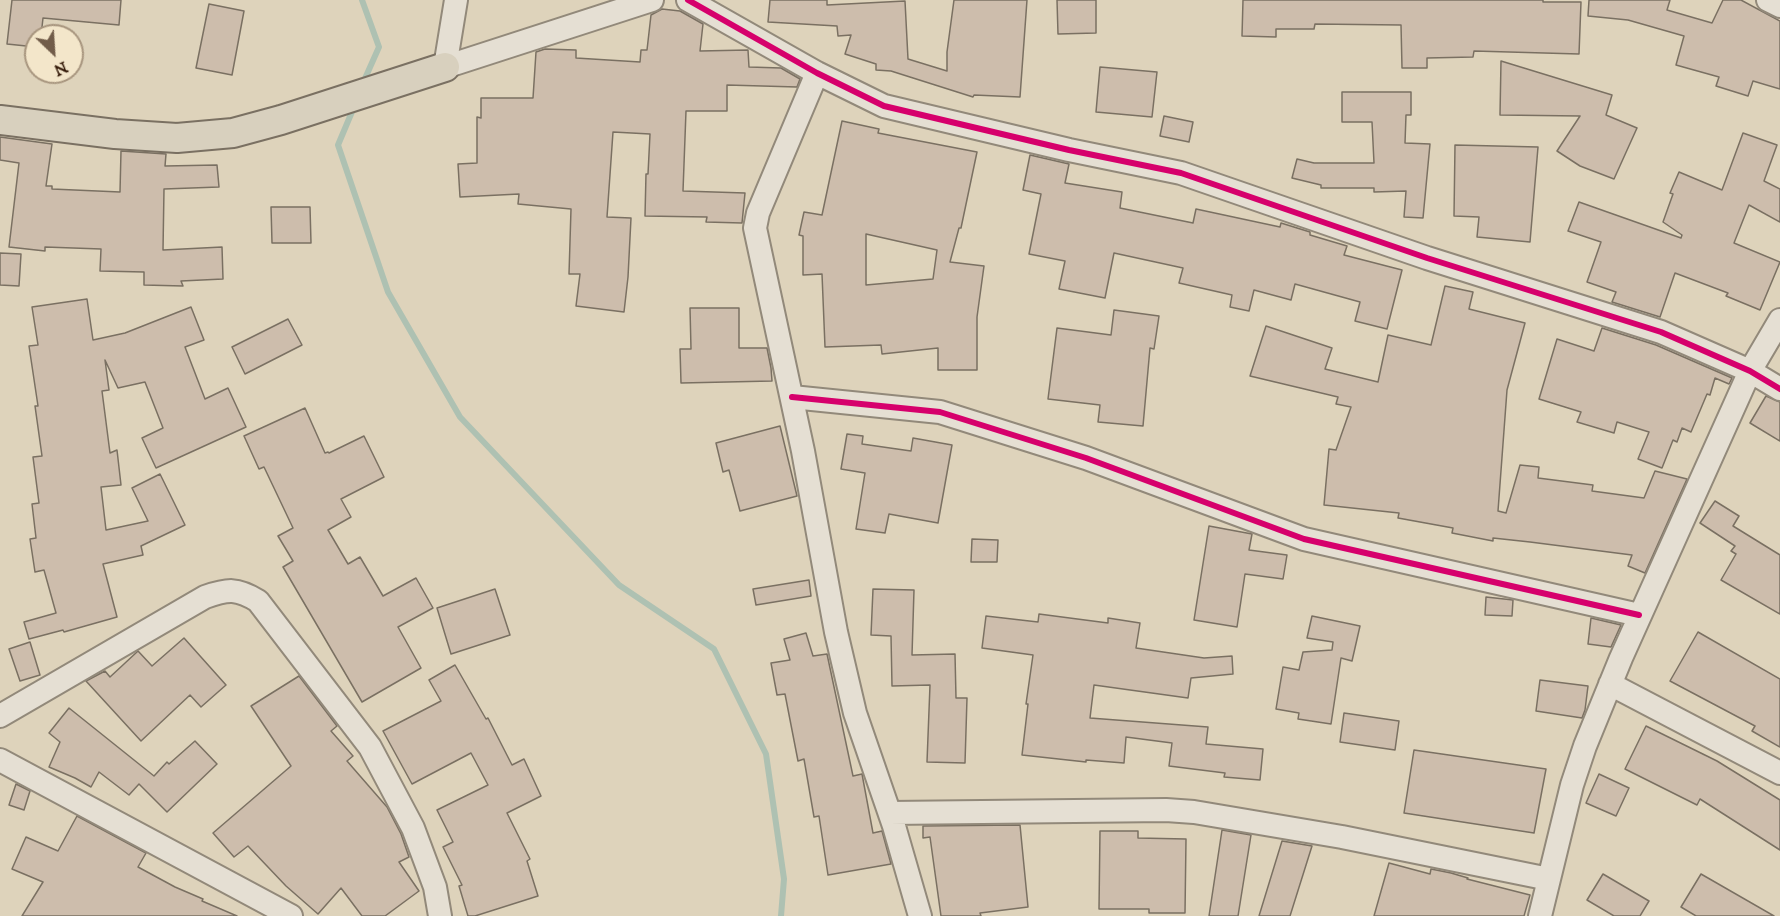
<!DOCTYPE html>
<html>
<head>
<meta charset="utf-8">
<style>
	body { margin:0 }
	#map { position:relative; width:1780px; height:916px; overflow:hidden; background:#ded3bb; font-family:"IM FELL DW Pica",serif }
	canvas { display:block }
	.north { position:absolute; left:24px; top:24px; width:60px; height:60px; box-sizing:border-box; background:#f3e6ca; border:2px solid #a7957e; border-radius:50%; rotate:155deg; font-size:16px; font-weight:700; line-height:24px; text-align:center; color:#361c0b }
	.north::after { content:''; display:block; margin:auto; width:21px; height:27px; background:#715c49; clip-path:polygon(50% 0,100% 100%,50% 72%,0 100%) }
</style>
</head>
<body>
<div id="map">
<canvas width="1780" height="916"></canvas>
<div class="north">N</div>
</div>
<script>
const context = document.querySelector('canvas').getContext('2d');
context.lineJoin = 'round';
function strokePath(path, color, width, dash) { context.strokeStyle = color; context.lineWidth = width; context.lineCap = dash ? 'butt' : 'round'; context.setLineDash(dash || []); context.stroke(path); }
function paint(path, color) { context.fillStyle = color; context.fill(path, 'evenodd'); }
strokePath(new Path2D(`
	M 362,0 L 379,47 L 363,83
	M 354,107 L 338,145 L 388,292 L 460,417 L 619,585 L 714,649 L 766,754 L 784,879 L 781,916`), '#aec1b2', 6);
const building = new Path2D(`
	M 12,0 L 121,0 L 119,25 L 43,18 L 41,36 L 36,36 L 36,47 L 7,44 Z
	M 770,0 L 827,0 L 827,5 L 905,1 L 908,59 L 947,71 L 947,52 L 954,0 L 1027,0 L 1020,97 L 974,95 L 973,97 L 891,71 L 876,70 L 876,64 L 845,54 L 851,35 L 838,36 L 837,26 L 768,22 Z
	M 1057,0 L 1096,0 L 1096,33 L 1058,34 Z
	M 1243,0 L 1543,0 L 1543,2 L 1581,2 L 1579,54 L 1474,51 L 1473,57 L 1427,58 L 1427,68 L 1402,68 L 1401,25 L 1315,24 L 1314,29 L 1276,29 L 1276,37 L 1242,36 Z
	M 1589,0 L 1670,0 L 1667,10 L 1712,23 L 1723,0 L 1741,0 L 1780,21 L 1780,89 L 1753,81 L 1748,96 L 1716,86 L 1719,77 L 1676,65 L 1684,36 L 1628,20 L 1588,16 Z
	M 209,4 L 244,11 L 232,75 L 196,68 Z
	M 662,9 L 680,11 L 703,24 L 700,51 L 748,50 L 749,67 L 781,68 L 800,79 L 797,87 L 727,85 L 727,111 L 686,111 L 683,191 L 745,193 L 742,223 L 706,222 L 707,217 L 645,216 L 646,174 L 648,174 L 650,134 L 613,132 L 607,217 L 631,218 L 628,277 L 624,312 L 576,306 L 580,274 L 569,274 L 571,209 L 518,204 L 519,194 L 460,197 L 458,164 L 477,163 L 477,117 L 481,118 L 481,98 L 533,98 L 536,52 L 545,49 L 576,50 L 576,58 L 640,62 L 641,50 L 647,50 L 651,15 Z
	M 1501,61 L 1612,95 L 1606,115 L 1637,128 L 1614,179 L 1580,166 L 1557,151 L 1580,116 L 1500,115 Z
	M 1100,67 L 1157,72 L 1152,117 L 1096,112 Z
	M 1342,92 L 1411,92 L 1411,115 L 1406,115 L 1405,143 L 1430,144 L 1423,218 L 1404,217 L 1406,191 L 1374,192 L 1374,188 L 1321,188 L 1321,185 L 1292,178 L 1297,159 L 1314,163 L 1374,163 L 1372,122 L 1342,122 Z
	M 1164,116 L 1193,122 L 1189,142 L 1160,136 Z
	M 842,121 L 879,129 L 878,133 L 977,152 L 961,228 L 959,228 L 950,262 L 984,266 L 977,317 L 977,370 L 938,370 L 938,348 L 882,354 L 881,345 L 825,347 L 822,274 L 803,275 L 803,236 L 799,235 L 804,212 L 822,215 ZM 866,234 L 937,250 L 933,279 L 866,285 Z
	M 1743,133 L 1777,145 L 1764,181 L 1780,189 L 1780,222 L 1749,205 L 1734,243 L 1780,262 L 1760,310 L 1726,296 L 1728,293 L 1675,273 L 1660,317 L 1612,302 L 1616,292 L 1587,282 L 1601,242 L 1568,231 L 1579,202 L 1681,238 L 1682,235 L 1663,222 L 1673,194 L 1670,193 L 1679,172 L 1722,190 Z
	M 0,137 L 52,144 L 46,186 L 52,186 L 52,189 L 120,192 L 121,151 L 166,154 L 165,166 L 217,165 L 219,187 L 164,189 L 163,250 L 222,247 L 223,279 L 181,281 L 183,286 L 144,285 L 144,272 L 100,271 L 101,249 L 45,247 L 45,251 L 9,247 L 19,163 L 0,160 Z
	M 1455,145 L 1538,147 L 1530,242 L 1477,237 L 1479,217 L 1454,216 Z
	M 1030,155 L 1069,164 L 1065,183 L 1122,192 L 1120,208 L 1193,223 L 1196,209 L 1280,227 L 1281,223 L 1310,232 L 1310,235 L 1347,246 L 1344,255 L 1402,270 L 1387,329 L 1355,321 L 1360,302 L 1295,284 L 1291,300 L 1254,290 L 1249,311 L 1230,307 L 1232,295 L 1179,283 L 1183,268 L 1114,253 L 1105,298 L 1059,289 L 1065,261 L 1029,254 L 1041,194 L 1023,190 Z
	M 271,207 L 310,207 L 311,243 L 272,243 Z
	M 0,253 L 21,254 L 19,286 L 0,285 Z
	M 1445,286 L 1473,292 L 1469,309 L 1525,323 L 1507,390 L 1498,511 L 1506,513 L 1520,465 L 1539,467 L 1538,478 L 1593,485 L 1592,491 L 1644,498 L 1655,471 L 1687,479 L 1645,573 L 1628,566 L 1632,555 L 1530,542 L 1493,538 L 1493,541 L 1452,533 L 1453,528 L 1398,518 L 1399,513 L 1324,505 L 1329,449 L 1336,450 L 1351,407 L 1336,404 L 1338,397 L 1250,376 L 1266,326 L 1332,348 L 1325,369 L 1378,382 L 1388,335 L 1431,345 Z
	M 87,299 L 93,340 L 125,333 L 191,307 L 204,340 L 185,347 L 205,399 L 228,388 L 246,427 L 156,468 L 142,438 L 163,428 L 145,382 L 118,388 L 105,360 L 109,390 L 102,391 L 110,453 L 117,450 L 121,485 L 101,487 L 106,530 L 148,521 L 132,488 L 160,474 L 185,525 L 141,546 L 143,555 L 103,564 L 117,617 L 64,632 L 63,630 L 29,639 L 24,622 L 56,613 L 44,570 L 35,572 L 30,539 L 36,538 L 32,504 L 39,503 L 33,457 L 42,456 L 35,406 L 38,406 L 29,346 L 38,345 L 32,307 Z
	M 690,308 L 739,308 L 739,348 L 767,348 L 771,368 L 772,381 L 681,383 L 680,349 L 691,349 Z
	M 1114,310 L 1159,316 L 1154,349 L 1150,348 L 1143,426 L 1098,422 L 1100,405 L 1048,399 L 1057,328 L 1111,335 Z
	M 288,319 L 302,345 L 245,374 L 232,347 Z
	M 1602,328 L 1656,345 L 1732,378 L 1729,384 L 1715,378 L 1710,395 L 1707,394 L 1691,432 L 1682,428 L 1677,442 L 1673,440 L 1662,468 L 1638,459 L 1649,432 L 1617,422 L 1614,433 L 1577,422 L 1581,412 L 1539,399 L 1557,339 L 1594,351 Z
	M 1766,396 L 1780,402 L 1780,441 L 1750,423 Z
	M 305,408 L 325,453 L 328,452 L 329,453 L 364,436 L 384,477 L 341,499 L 351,517 L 328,530 L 348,564 L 360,557 L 383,596 L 416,578 L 433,608 L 398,627 L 421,668 L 362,702 L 283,567 L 293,561 L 278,536 L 293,528 L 264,467 L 259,469 L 244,436 Z
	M 780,426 L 797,496 L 740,511 L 729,470 L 723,472 L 716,443 Z
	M 847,434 L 863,436 L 862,444 L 911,451 L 913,438 L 952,445 L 938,523 L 889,514 L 885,533 L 856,529 L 865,473 L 841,469 Z
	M 1715,501 L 1739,516 L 1733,526 L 1780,555 L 1780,614 L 1721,580 L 1736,554 L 1731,551 L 1735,546 L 1700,523 Z
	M 1209,526 L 1252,534 L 1249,550 L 1287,555 L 1283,579 L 1245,574 L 1237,627 L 1194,620 Z
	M 972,539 L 998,540 L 997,562 L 971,562 Z
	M 809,580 L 811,596 L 756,605 L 753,589 Z
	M 495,589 L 510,635 L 451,654 L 437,608 Z
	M 873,589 L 914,590 L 912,655 L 955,654 L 956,698 L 967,698 L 965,763 L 927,762 L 930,685 L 892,686 L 891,636 L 871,635 Z
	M 1486,597 L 1513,600 L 1512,616 L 1485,615 Z
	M 1039,614 L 1108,623 L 1108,618 L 1140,623 L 1136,648 L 1204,658 L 1232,656 L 1233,674 L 1191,678 L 1188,698 L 1094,685 L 1090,718 L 1208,727 L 1206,744 L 1263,749 L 1260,780 L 1224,777 L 1225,773 L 1169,766 L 1172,743 L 1126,737 L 1124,763 L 1086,760 L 1086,762 L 1022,755 L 1028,704 L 1026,704 L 1033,655 L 982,648 L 986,616 L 1038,622 Z
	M 1312,616 L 1360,626 L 1352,661 L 1341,658 L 1331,724 L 1298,719 L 1299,713 L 1276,709 L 1283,667 L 1299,670 L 1303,652 L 1332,650 L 1333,642 L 1307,638 Z
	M 1591,618 L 1621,625 L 1611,647 L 1588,644 Z
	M 1698,632 L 1780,679 L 1780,747 L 1752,731 L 1755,726 L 1670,681 Z
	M 806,633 L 813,656 L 827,654 L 853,776 L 862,774 L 873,833 L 882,831 L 891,864 L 828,875 L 819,816 L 814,817 L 804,759 L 798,761 L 785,694 L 777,695 L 771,663 L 790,660 L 784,639 Z
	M 184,638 L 226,685 L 201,707 L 190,695 L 141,741 L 86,681 L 105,671 L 110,677 L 138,651 L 152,666 Z
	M 30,642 L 40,675 L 20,681 L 9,649 Z
	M 455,665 L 486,719 L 488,718 L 512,765 L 524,759 L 541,796 L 507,813 L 530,859 L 527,861 L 538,896 L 475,916 L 468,916 L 459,886 L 462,885 L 443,847 L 453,842 L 437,810 L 488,785 L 471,753 L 412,784 L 383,731 L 441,701 L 429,680 Z
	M 299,676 L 337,726 L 331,731 L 353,756 L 347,761 L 387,807 L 401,834 L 409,857 L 399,862 L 419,891 L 385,916 L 362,916 L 341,888 L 318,914 L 286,886 L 248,846 L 234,857 L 213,833 L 291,766 L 251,706 Z
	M 1540,680 L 1588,686 L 1585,710 L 1582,718 L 1536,711 Z
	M 69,708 L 154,776 L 167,762 L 169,764 L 195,741 L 217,764 L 167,812 L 139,784 L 129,795 L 99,772 L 91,787 L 75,778 L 49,767 L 60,742 L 49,733 Z
	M 1344,713 L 1399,721 L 1395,750 L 1340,742 Z
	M 1646,726 L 1717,761 L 1780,800 L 1780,850 L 1700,799 L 1697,805 L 1625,769 Z
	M 1414,750 L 1546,769 L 1534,833 L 1404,813 Z
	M 1599,774 L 1629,788 L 1616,816 L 1586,803 Z
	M 16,784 L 30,791 L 24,810 L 9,805 Z
	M 77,816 L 146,853 L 138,867 L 175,887 L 203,899 L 202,901 L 237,916 L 22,916 L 43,882 L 12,869 L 26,837 L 58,851 Z
	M 1020,825 L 1028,907 L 980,913 L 981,916 L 941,916 L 930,837 L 923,838 L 923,826 Z
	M 1222,830 L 1251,835 L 1238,916 L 1209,916 Z
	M 1100,831 L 1138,831 L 1138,838 L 1186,839 L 1185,913 L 1149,913 L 1149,909 L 1099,909 Z
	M 1282,841 L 1312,846 L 1290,916 L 1259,916 Z
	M 1389,863 L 1430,874 L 1431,869 L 1451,873 L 1468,878 L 1467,879 L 1530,895 L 1524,916 L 1374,916 Z
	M 1603,874 L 1649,901 L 1640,916 L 1614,916 L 1587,900 Z
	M 1701,874 L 1774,916 L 1696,916 L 1681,907 Z`);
paint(building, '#cdbdac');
strokePath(building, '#7a7062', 1.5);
const minor = new Path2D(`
	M 456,0 L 445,67 L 652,0
	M 688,0 L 817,73 L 884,106 L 1069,150 L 1181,173 L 1427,258 L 1661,332 L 1750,371 L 1780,389
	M 1768,0 L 1780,6
	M 817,73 L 758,213 L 755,228 L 803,451 L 836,632 L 855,713 L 894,826 L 920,916
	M 792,397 L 940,412 L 1086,458 L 1304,539 L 1639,615
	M 1610,684 L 1780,773
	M 0,716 L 205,597 C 228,589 237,588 258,601 L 370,747 L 413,828 L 435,887 L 440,916
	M 0,760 L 291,916
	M 890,813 L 1166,810 L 1194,812 L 1342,837 L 1549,879
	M 1540,916 L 1572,785 L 1585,746 L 1621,658 L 1750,371 L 1780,320`);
const major = new Path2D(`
	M 0,120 L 115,134 L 177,138 L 233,133 L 281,120 L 445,67`);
strokePath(minor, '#92897a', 26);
strokePath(major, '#7a7062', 32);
strokePath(minor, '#e5dfd3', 22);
strokePath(major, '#d8d0be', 28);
strokePath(new Path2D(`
	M 688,0 L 817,73 L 884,106 L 1069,150 L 1181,173 L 1427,258 L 1661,332 L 1750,371 L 1780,389
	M 792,397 L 940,412 L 1086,458 L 1304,539 L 1639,615`), '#d6006c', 6);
</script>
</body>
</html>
